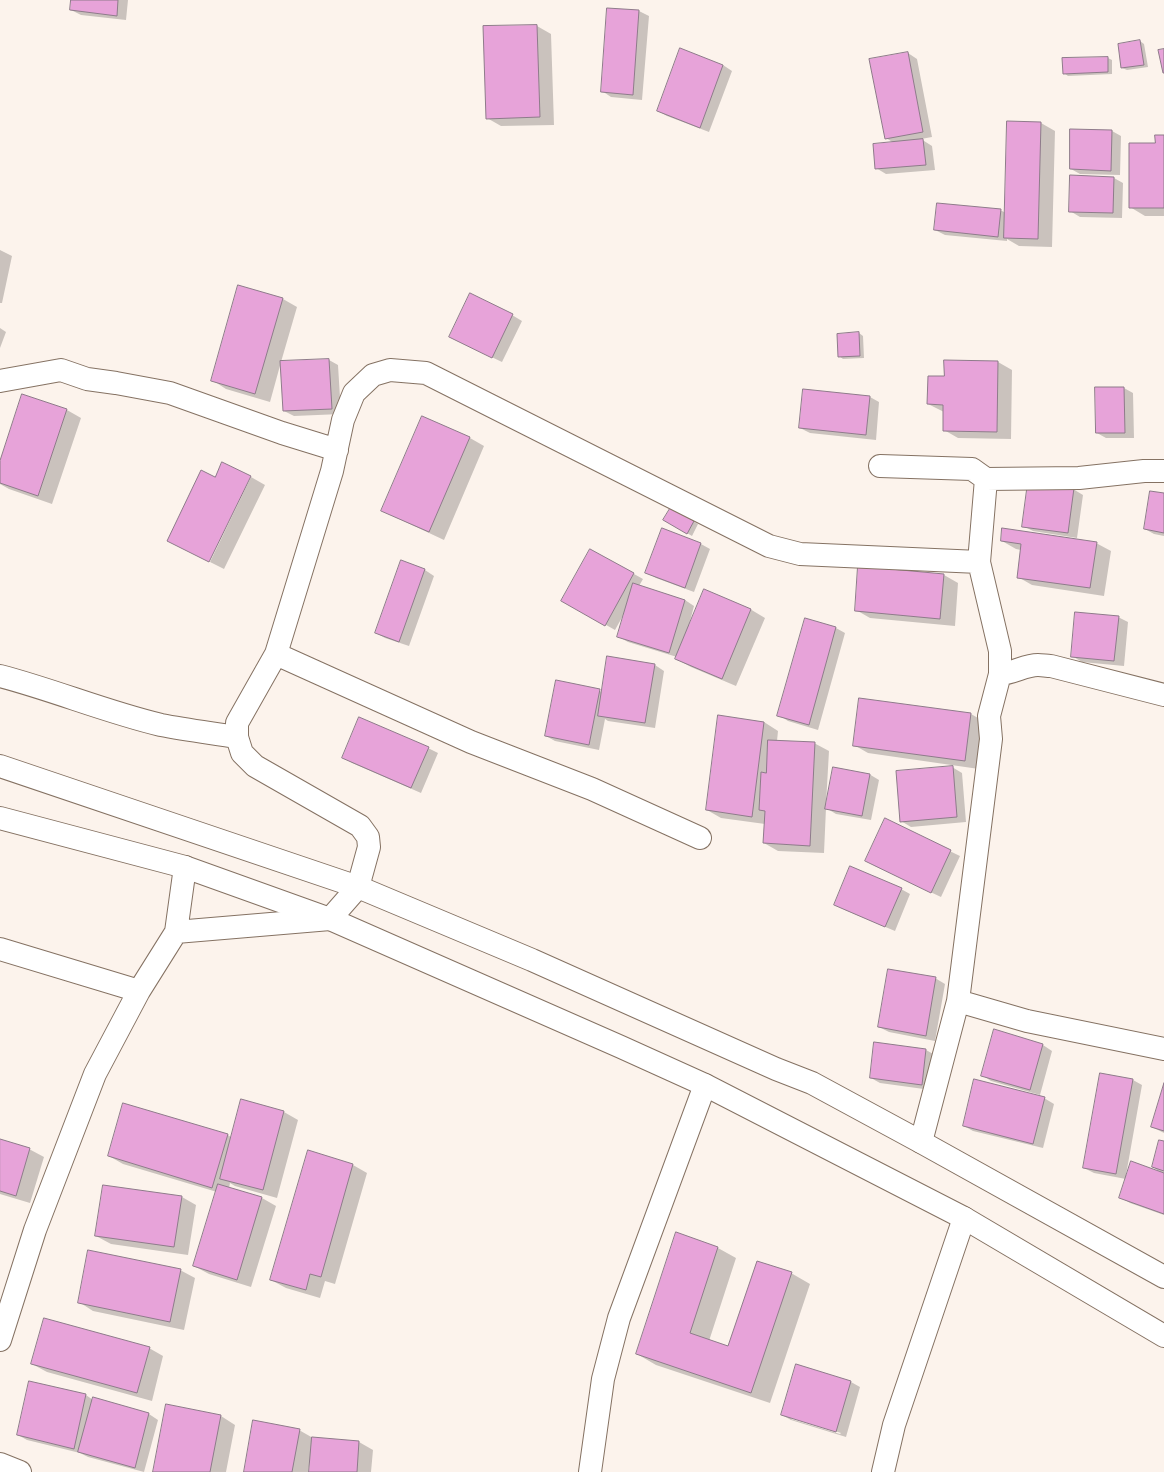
<!DOCTYPE html>
<html>
<head>
<meta charset="utf-8">
<style>
	body { margin:0 }
	canvas { display:block; background:#fcf3ec }
</style>
</head>
<body>
<canvas width="1164" height="1472"></canvas>
<script>
const context = document.querySelector('canvas').getContext('2d');
context.lineJoin = 'round';
function paint(path, color) { context.fillStyle = color; context.fill(path, 'evenodd'); }
function strokePath(path, color, width, dash) { context.strokeStyle = color; context.lineWidth = width; context.lineCap = dash ? 'butt' : 'round'; context.setLineDash(dash || []); context.stroke(path); }
paint(new Path2D(`
	M 72,0 L 128,0 L 126,20 L 81,15 L 71,10 Z
	M 608,9 L 639,11 L 649,16 L 642,100 L 611,97 L 602,91 Z
	M 537,26 L 551,34 L 554,125 L 501,126 L 487,118 Z
	M 1140,41 L 1144,44 L 1148,67 L 1127,70 L 1122,68 Z
	M 908,53 L 917,59 L 932,137 L 921,139 L 932,146 L 935,170 L 886,174 L 876,168 L 894,143 L 886,138 Z
	M 1108,58 L 1112,60 L 1112,74 L 1068,76 L 1064,73 Z
	M 723,65 L 732,71 L 709,132 L 667,116 L 658,111 Z
	M 1008,122 L 1041,123 L 1055,131 L 1052,247 L 1019,246 L 1007,239 L 1007,241 L 945,235 L 935,230 L 1000,210 L 1006,213 Z
	M 1112,131 L 1121,136 L 1120,175 L 1080,174 L 1071,169 Z
	M 1164,136 L 1164,216 L 1145,216 L 1130,207 L 1156,144 Z
	M 1114,178 L 1123,183 L 1122,218 L 1080,217 L 1070,211 Z
	M 0,250 L 12,256 L 2,303 L 0,303 Z
	M 239,286 L 283,299 L 297,307 L 281,362 L 329,360 L 338,365 L 341,414 L 294,416 L 284,411 L 281,362 L 270,402 L 226,389 L 212,380 Z
	M 512,315 L 522,321 L 502,362 L 460,342 Z
	M 0,328 L 6,332 L 0,348 Z
	M 859,333 L 863,336 L 864,358 L 843,359 L 839,356 Z
	M 998,362 L 1012,370 L 1011,439 L 958,438 L 944,430 L 944,412 L 928,404 L 945,377 Z
	M 1124,388 L 1133,393 L 1134,438 L 1106,438 L 1097,433 Z
	M 23,395 L 67,410 L 81,418 L 52,504 L 9,489 L 0,484 L 0,464 Z
	M 870,397 L 879,402 L 876,440 L 810,433 L 800,428 Z
	M 423,417 L 470,438 L 484,446 L 444,540 L 397,518 L 382,510 Z
	M 251,477 L 265,485 L 224,569 L 210,562 Z
	M 1073,489 L 1083,495 L 1077,538 L 1033,531 L 1023,526 Z
	M 1164,494 L 1164,536 L 1154,534 L 1145,529 Z
	M 671,509 L 698,524 L 692,536 L 665,520 Z
	M 663,529 L 701,544 L 710,549 L 694,592 L 656,578 L 647,573 Z
	M 1002,541 L 1096,543 L 1111,551 L 1104,596 L 1032,585 L 1018,577 L 1021,550 L 1016,549 Z
	M 591,550 L 643,579 L 639,586 L 685,600 L 694,606 L 689,625 L 750,609 L 765,618 L 736,686 L 691,667 L 676,659 L 677,657 L 628,642 L 619,637 L 625,612 L 615,630 L 562,600 Z
	M 402,562 L 425,570 L 434,576 L 409,646 L 385,638 L 376,633 Z
	M 859,567 L 944,575 L 958,583 L 955,626 L 870,618 L 856,610 Z
	M 1118,617 L 1128,622 L 1124,666 L 1082,662 L 1072,656 Z
	M 836,628 L 845,633 L 818,730 L 788,721 L 779,715 Z
	M 655,665 L 664,671 L 655,728 L 608,721 L 605,719 L 599,750 L 555,741 L 546,736 L 556,681 L 603,692 Z
	M 860,699 L 971,714 L 985,722 L 979,769 L 868,753 L 854,745 Z
	M 719,716 L 764,722 L 778,731 L 777,741 L 814,743 L 829,751 L 826,804 L 869,774 L 879,780 L 871,820 L 836,814 L 826,808 L 824,853 L 778,851 L 764,843 L 765,824 L 721,818 L 707,810 Z
	M 428,748 L 438,753 L 421,793 L 352,763 L 343,757 Z
	M 952,767 L 962,773 L 966,822 L 911,827 L 901,821 Z
	M 885,820 L 960,856 L 941,897 L 875,866 Z
	M 901,889 L 910,894 L 895,931 L 845,910 L 835,904 Z
	M 935,978 L 945,984 L 935,1041 L 889,1032 L 879,1027 Z
	M 994,1031 L 1043,1045 L 1052,1051 L 1040,1095 L 991,1081 L 982,1075 Z
	M 926,1050 L 935,1055 L 931,1090 L 880,1083 L 871,1078 Z
	M 1101,1074 L 1133,1080 L 1142,1085 L 1126,1175 L 1161,1173 L 1153,1167 L 1164,1143 L 1164,1215 L 1130,1203 L 1120,1197 L 1126,1179 L 1094,1173 L 1084,1168 Z
	M 1164,1087 L 1164,1133 L 1152,1127 Z
	M 1044,1098 L 1054,1104 L 1043,1148 L 973,1131 L 964,1126 Z
	M 242,1100 L 284,1112 L 298,1120 L 277,1198 L 235,1186 L 230,1183 L 229,1188 L 262,1198 L 276,1206 L 251,1287 L 209,1274 L 194,1266 L 217,1192 L 123,1164 L 109,1156 L 124,1104 L 228,1135 L 232,1138 Z
	M 0,1140 L 29,1149 L 44,1157 L 30,1203 L 0,1194 Z
	M 353,1165 L 367,1173 L 335,1284 L 325,1281 L 320,1298 L 286,1288 L 271,1280 Z
	M 182,1197 L 196,1205 L 188,1255 L 111,1244 L 96,1236 Z
	M 677,1234 L 718,1248 L 736,1258 L 709,1341 L 729,1347 L 791,1273 L 810,1284 L 770,1403 L 656,1365 L 637,1354 Z
	M 180,1270 L 195,1278 L 184,1330 L 93,1311 L 79,1302 Z
	M 149,1348 L 163,1356 L 152,1401 L 47,1372 L 32,1364 Z
	M 797,1365 L 851,1382 L 860,1387 L 846,1437 L 791,1420 L 782,1415 ZM 791,1417 L 841,1433 L 840,1434 L 791,1419 Z
	M 30,1382 L 86,1395 L 93,1400 L 149,1414 L 158,1420 L 144,1472 L 88,1457 L 80,1453 L 27,1440 L 18,1435 Z
	M 221,1416 L 235,1425 L 226,1472 L 154,1472 Z
	M 299,1430 L 313,1438 L 359,1442 L 373,1450 L 371,1472 L 310,1472 L 311,1461 L 310,1461 L 308,1472 L 245,1472 Z`), '#0003');
const building = new Path2D(`
	M 71,0 L 118,0 L 117,16 L 70,10 Z
	M 607,8 L 639,10 L 633,95 L 601,92 Z
	M 537,25 L 540,117 L 486,119 L 483,26 Z
	M 1140,40 L 1144,65 L 1121,68 L 1118,44 Z
	M 680,48 L 723,65 L 700,128 L 657,111 Z
	M 1164,49 L 1164,73 L 1163,73 L 1158,50 Z
	M 908,52 L 923,132 L 885,139 L 869,59 Z
	M 1108,57 L 1108,72 L 1063,74 L 1062,58 Z
	M 1007,121 L 1041,122 L 1038,239 L 1004,238 Z
	M 1070,129 L 1112,130 L 1111,171 L 1070,169 Z
	M 1155,135 L 1164,135 L 1164,208 L 1129,208 L 1129,143 L 1155,143 Z
	M 923,139 L 926,165 L 875,169 L 873,144 Z
	M 1070,175 L 1114,177 L 1113,213 L 1069,212 Z
	M 937,203 L 1001,209 L 998,237 L 934,230 Z
	M 238,285 L 283,298 L 255,394 L 211,381 Z
	M 470,293 L 513,314 L 492,358 L 449,337 Z
	M 859,332 L 860,356 L 838,357 L 837,334 Z
	M 329,359 L 332,409 L 283,411 L 280,361 Z
	M 944,360 L 998,361 L 997,432 L 943,431 L 943,405 L 927,404 L 928,376 L 944,376 Z
	M 1095,387 L 1124,387 L 1125,433 L 1096,433 Z
	M 803,389 L 870,396 L 866,435 L 799,428 Z
	M 22,394 L 67,409 L 38,496 L 0,483 L 0,461 Z
	M 422,416 L 470,437 L 429,532 L 381,511 Z
	M 222,462 L 251,476 L 209,562 L 167,541 L 201,470 L 215,477 Z
	M 1028,482 L 1074,488 L 1068,533 L 1022,527 Z
	M 1150,491 L 1164,493 L 1164,533 L 1144,529 Z
	M 671,507 L 694,521 L 687,534 L 663,520 Z
	M 662,528 L 701,543 L 685,588 L 645,573 Z
	M 1002,528 L 1097,542 L 1090,588 L 1017,578 L 1021,544 L 1001,541 Z
	M 590,549 L 634,573 L 605,626 L 561,601 Z
	M 401,560 L 425,569 L 399,642 L 375,633 Z
	M 858,566 L 944,574 L 940,619 L 855,611 Z
	M 633,583 L 685,600 L 669,653 L 617,637 Z
	M 704,589 L 751,609 L 722,679 L 675,659 Z
	M 1075,612 L 1119,616 L 1114,661 L 1071,657 Z
	M 805,618 L 836,627 L 809,725 L 777,716 Z
	M 607,656 L 655,664 L 645,723 L 598,716 Z
	M 556,680 L 600,689 L 589,745 L 545,736 Z
	M 859,698 L 971,713 L 965,761 L 853,746 Z
	M 718,715 L 764,722 L 752,817 L 706,810 Z
	M 359,717 L 429,747 L 411,788 L 342,758 Z
	M 768,740 L 815,742 L 810,846 L 763,843 L 765,811 L 759,810 L 761,772 L 766,773 Z
	M 953,766 L 957,817 L 900,822 L 896,771 Z
	M 833,767 L 870,774 L 862,816 L 825,809 Z
	M 885,818 L 951,850 L 931,893 L 865,861 Z
	M 850,866 L 902,888 L 885,927 L 834,905 Z
	M 888,969 L 936,977 L 926,1036 L 878,1027 Z
	M 994,1029 L 1043,1044 L 1030,1090 L 981,1076 Z
	M 874,1042 L 926,1049 L 922,1085 L 870,1078 Z
	M 1100,1073 L 1133,1079 L 1116,1174 L 1083,1168 Z
	M 974,1079 L 1045,1097 L 1033,1144 L 963,1126 Z
	M 1164,1083 L 1164,1131 L 1151,1127 Z
	M 241,1099 L 284,1111 L 263,1190 L 220,1179 Z
	M 123,1103 L 228,1134 L 212,1188 L 108,1156 Z
	M 0,1139 L 30,1148 L 16,1196 L 0,1191 Z
	M 1159,1140 L 1164,1141 L 1164,1171 L 1152,1167 Z
	M 308,1150 L 353,1164 L 321,1277 L 310,1274 L 306,1290 L 270,1280 Z
	M 1131,1161 L 1164,1173 L 1164,1214 L 1119,1198 Z
	M 218,1184 L 262,1197 L 237,1280 L 193,1266 Z
	M 103,1185 L 182,1196 L 174,1247 L 95,1236 Z
	M 676,1232 L 718,1247 L 690,1333 L 728,1346 L 757,1261 L 792,1272 L 751,1393 L 636,1354 Z
	M 88,1250 L 181,1269 L 170,1322 L 78,1303 Z
	M 44,1318 L 150,1347 L 137,1393 L 31,1364 Z
	M 796,1364 L 851,1381 L 836,1432 L 781,1415 Z
	M 29,1381 L 86,1394 L 74,1449 L 17,1435 Z
	M 93,1397 L 149,1413 L 135,1468 L 78,1452 Z
	M 166,1404 L 221,1415 L 210,1472 L 153,1472 Z
	M 253,1420 L 300,1429 L 292,1472 L 244,1472 Z
	M 312,1437 L 359,1441 L 357,1472 L 309,1472 Z`);
paint(building, '#e7a3d9');
strokePath(building, '#8e7b8a', 1);
const minor = new Path2D(`
	M 0,381 L 61,370 L 87,379 L 116,383 L 170,393 L 282,433 L 337,450
	M 880,466 L 972,469 L 986,479 L 1079,478 L 1144,471 L 1164,471
	M 986,479 L 979,562 L 1000,651 L 1000,674
	M 0,676 C 54,690 106,712 161,725 C 186,730 212,733 237,737
	M 1164,695 L 1051,666 C 1047,666 1042,665 1038,665 C 1025,665 1014,673 1000,674 L 989,716 L 991,739 L 958,1001 L 1027,1021 L 1164,1049
	M 700,838 L 592,789 L 471,742 L 276,654 L 332,471 L 343,420 L 354,393 L 373,375 L 390,370 L 426,373 L 769,546 L 800,554 L 979,562
	M 176,932 L 330,919 L 358,887 L 369,847 L 368,837 L 360,826 L 255,766 L 242,753 L 237,737 L 237,723 L 276,654
	M 0,949 L 139,991
	M 921,1142 L 958,1001
	M 0,1340 L 35,1230 L 95,1074 L 139,991 L 176,932 L 185,867
	M 0,1464 L 20,1472
	M 590,1472 L 603,1379 L 619,1318 L 705,1085
	M 883,1472 L 894,1425 L 964,1218`);
const secondary = new Path2D(`
	M 0,766 L 358,887 L 532,960 L 776,1069 L 812,1083 L 921,1142 L 1164,1277
	M 0,818 L 185,867 L 330,919 L 621,1047 L 705,1085 L 964,1218 L 1164,1336`);
strokePath(minor, '#857263', 24);
strokePath(secondary, '#857263', 24);
strokePath(minor, '#fff', 22);
strokePath(secondary, '#fff', 22);
</script>
</body>
</html>
